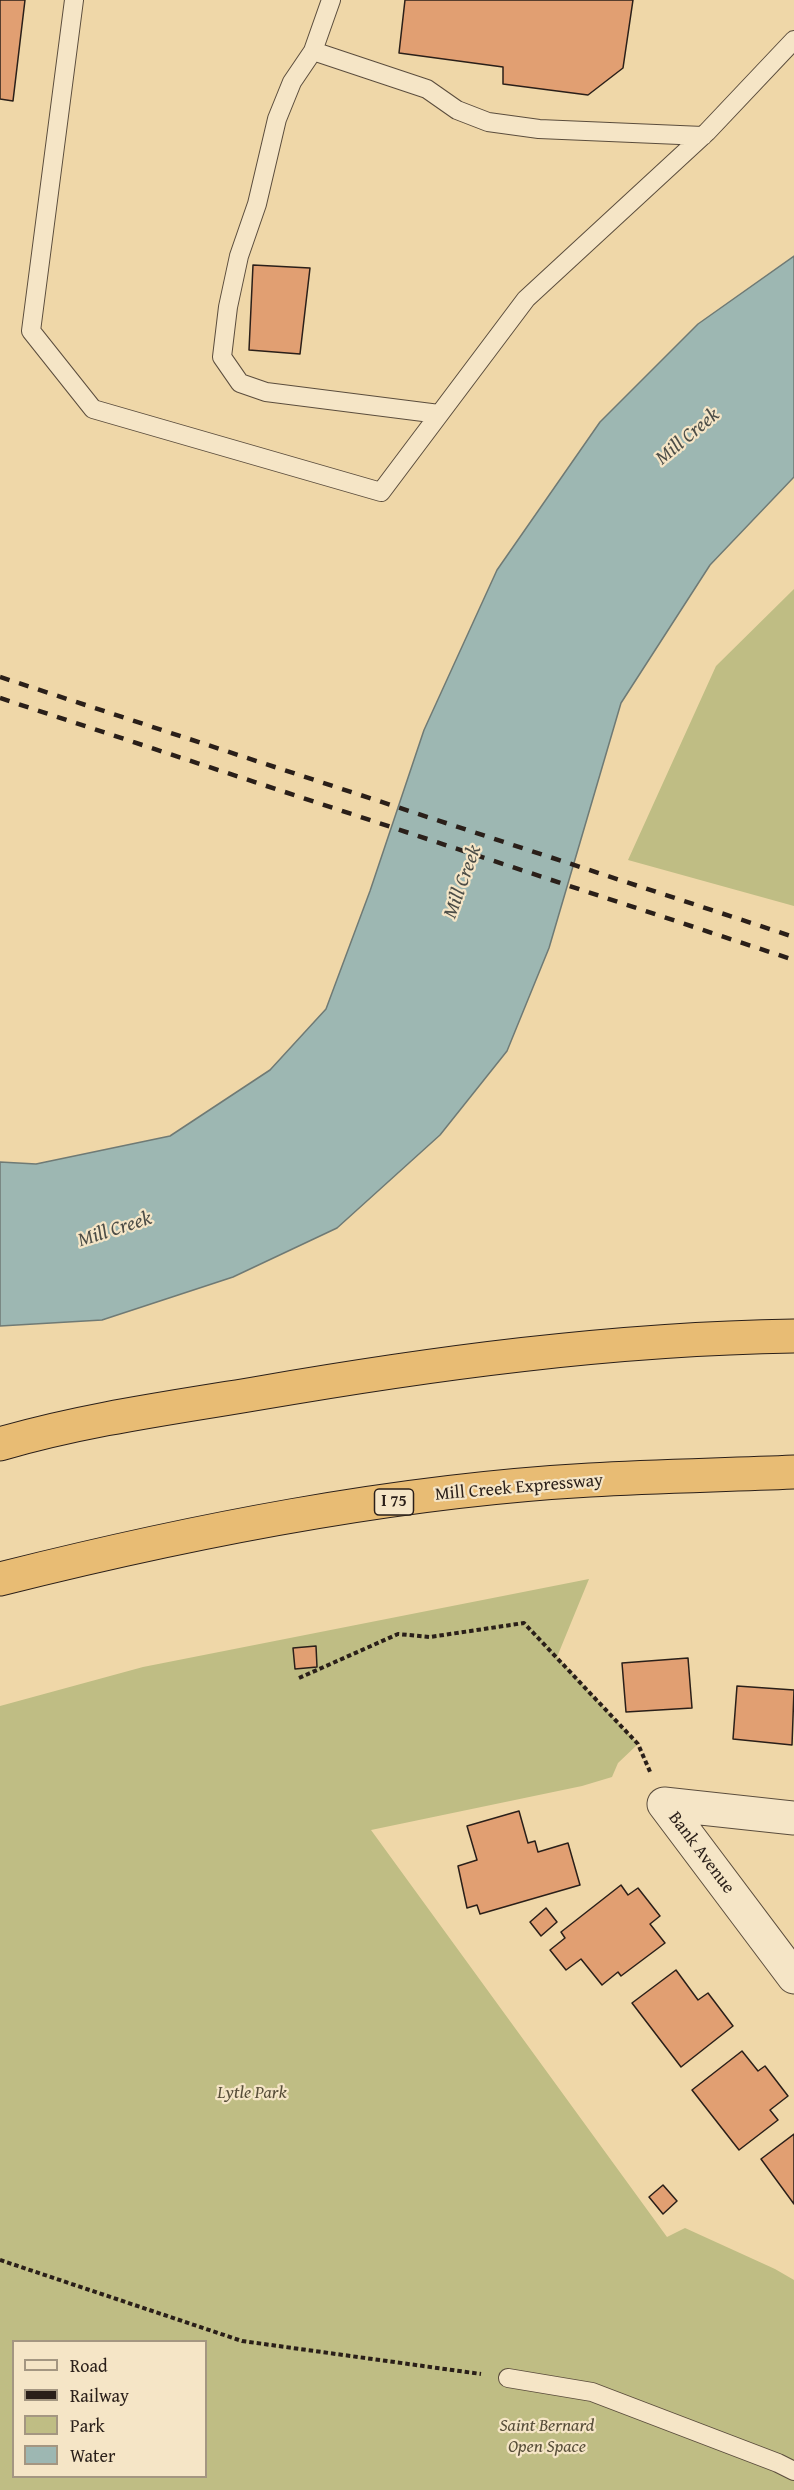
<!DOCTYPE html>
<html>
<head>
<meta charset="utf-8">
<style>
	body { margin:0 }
	#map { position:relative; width:794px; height:2490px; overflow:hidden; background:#efd7a8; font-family:"Gentium Book Plus",serif }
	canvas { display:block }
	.legend { position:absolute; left:12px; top:2340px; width:195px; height:138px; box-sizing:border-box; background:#f5e5c6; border:2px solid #a49681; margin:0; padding:8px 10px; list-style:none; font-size:18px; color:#2a1f19 }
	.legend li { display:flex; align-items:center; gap:12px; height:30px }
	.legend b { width:30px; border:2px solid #a49681 }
</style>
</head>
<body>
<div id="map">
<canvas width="794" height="2490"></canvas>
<ul class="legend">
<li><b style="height:8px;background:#f5e5c6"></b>Road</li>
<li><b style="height:8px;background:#2a1f19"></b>Railway</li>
<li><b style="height:16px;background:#bfbd84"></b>Park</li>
<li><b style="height:16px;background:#9db7b2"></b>Water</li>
</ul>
</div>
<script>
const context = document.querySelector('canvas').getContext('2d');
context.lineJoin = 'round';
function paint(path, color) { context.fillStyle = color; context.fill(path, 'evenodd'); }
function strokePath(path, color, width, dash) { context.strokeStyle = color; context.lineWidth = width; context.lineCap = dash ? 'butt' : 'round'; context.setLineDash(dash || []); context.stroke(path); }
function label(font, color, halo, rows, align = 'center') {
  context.font = font + ' "Gentium Book Plus",serif'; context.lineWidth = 4.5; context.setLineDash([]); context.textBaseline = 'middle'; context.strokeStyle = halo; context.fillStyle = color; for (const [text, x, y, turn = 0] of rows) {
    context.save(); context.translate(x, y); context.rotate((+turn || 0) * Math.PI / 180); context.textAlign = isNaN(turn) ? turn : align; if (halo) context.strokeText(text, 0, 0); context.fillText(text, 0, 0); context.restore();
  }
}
paint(new Path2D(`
	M 794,589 L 794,906 L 628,860 L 716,666 Z
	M 589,1579 L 557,1657 L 638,1744 L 618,1763 L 612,1777 L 582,1786 L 371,1830 L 667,2237 L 685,2228 L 775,2269 L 794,2280 L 794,2490 L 0,2490 L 0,1706 L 143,1667 ZM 14,2342 L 206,2342 L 206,2476 L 14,2476 Z`), '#bfbd84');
const water = new Path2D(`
	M 794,256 L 794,477 L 710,565 L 621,703 L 549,948 L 507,1051 L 440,1135 L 337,1228 L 233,1277 L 102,1320 L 0,1326 L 0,1162 L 36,1164 L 170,1136 L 270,1070 L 326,1009 L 370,891 L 424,730 L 497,570 L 600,422 L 698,324 Z`);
paint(water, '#9db7b2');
strokePath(water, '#6f7a75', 1.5);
const building = new Path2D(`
	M 0,0 L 25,0 L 13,101 L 0,99 Z
	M 405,0 L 633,0 L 623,68 L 588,95 L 503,84 L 503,67 L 399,53 Z
	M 253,265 L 310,268 L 300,354 L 249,350 Z
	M 316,1646 L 317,1667 L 295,1669 L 293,1648 Z
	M 688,1658 L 692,1708 L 626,1712 L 622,1663 Z
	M 737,1686 L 794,1690 L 792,1745 L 733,1739 Z
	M 519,1811 L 528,1843 L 535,1841 L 538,1852 L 568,1843 L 580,1885 L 480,1914 L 477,1905 L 467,1908 L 458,1866 L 477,1860 L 467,1826 Z
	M 621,1885 L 628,1895 L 638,1888 L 660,1916 L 650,1924 L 665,1943 L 621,1976 L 618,1972 L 602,1985 L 581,1959 L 566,1970 L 550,1950 L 565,1938 L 561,1932 Z
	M 546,1908 L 557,1922 L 541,1936 L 530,1922 Z
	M 676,1970 L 698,2000 L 708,1993 L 733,2026 L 681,2067 L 632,2003 Z
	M 742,2051 L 758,2071 L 765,2066 L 788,2096 L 770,2110 L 778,2120 L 739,2150 L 692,2090 Z
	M 794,2134 L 794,2204 L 761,2159 Z
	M 663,2185 L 677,2201 L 663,2214 L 649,2197 Z`);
paint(building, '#e19f72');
strokePath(building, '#2a1f19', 1.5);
const lane = new Path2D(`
	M 74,0 L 31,331 L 93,409 L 381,492 L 526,299 L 707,132 L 794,40
	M 331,0 L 313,51 L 292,82 L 277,119 L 257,204 L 239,256 L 228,307 L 222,357 L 240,383 L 266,392 L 439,414
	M 313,51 L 427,89 L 457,110 L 488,122 L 539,129 L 703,136
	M 508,2378 L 592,2392 L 778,2463 L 794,2471`);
const street = new Path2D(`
	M 794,1818 L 664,1804 L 794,1977`);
const highway = new Path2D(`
	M 0,1444 C 82,1420 169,1408 254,1394 C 433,1363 612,1339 794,1336
	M 0,1579 C 191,1531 393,1491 590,1480 C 658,1476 726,1475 794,1472`);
strokePath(lane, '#5b4d3d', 20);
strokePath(street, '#5b4d3d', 35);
strokePath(highway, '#2a1f19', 35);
strokePath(new Path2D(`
	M 299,1678 L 398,1634 L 430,1637 L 524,1623 L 638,1744 L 651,1774
	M 0,2260 L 242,2341 L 481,2374`), '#2a1f19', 4, [4.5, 3]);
strokePath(lane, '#f5e5c6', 18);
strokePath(street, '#f5e5c6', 33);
strokePath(highway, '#e8bc74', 33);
strokePath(new Path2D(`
	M 0,677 L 794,937
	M 0,698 L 794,960`), '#2a1f19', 4.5, [10, 10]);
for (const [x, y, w] of [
	[394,1502,39]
]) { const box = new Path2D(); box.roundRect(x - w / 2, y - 13, w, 26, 4.5); context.fillStyle = '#f5e5c6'; context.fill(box); strokePath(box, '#2a1f19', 1.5); }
label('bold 16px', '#2a1f19', null, [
	["I 75",394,1502]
]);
label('18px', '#2a1f19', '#f5e5c6', [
	["Mill Creek Expressway",519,1488,-5],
	["Bank Avenue",701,1853,53]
]);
label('italic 18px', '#574e39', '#f5e5c6', [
	["Lytle Park",252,2093],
	["Saint Bernard",547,2426],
	["Open Space",547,2447]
]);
label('italic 20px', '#4c4d47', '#f5e5c6', [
	["Mill Creek",688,437,-40],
	["Mill Creek",463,882,-70],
	["Mill Creek",115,1230,-18]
]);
</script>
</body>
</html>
